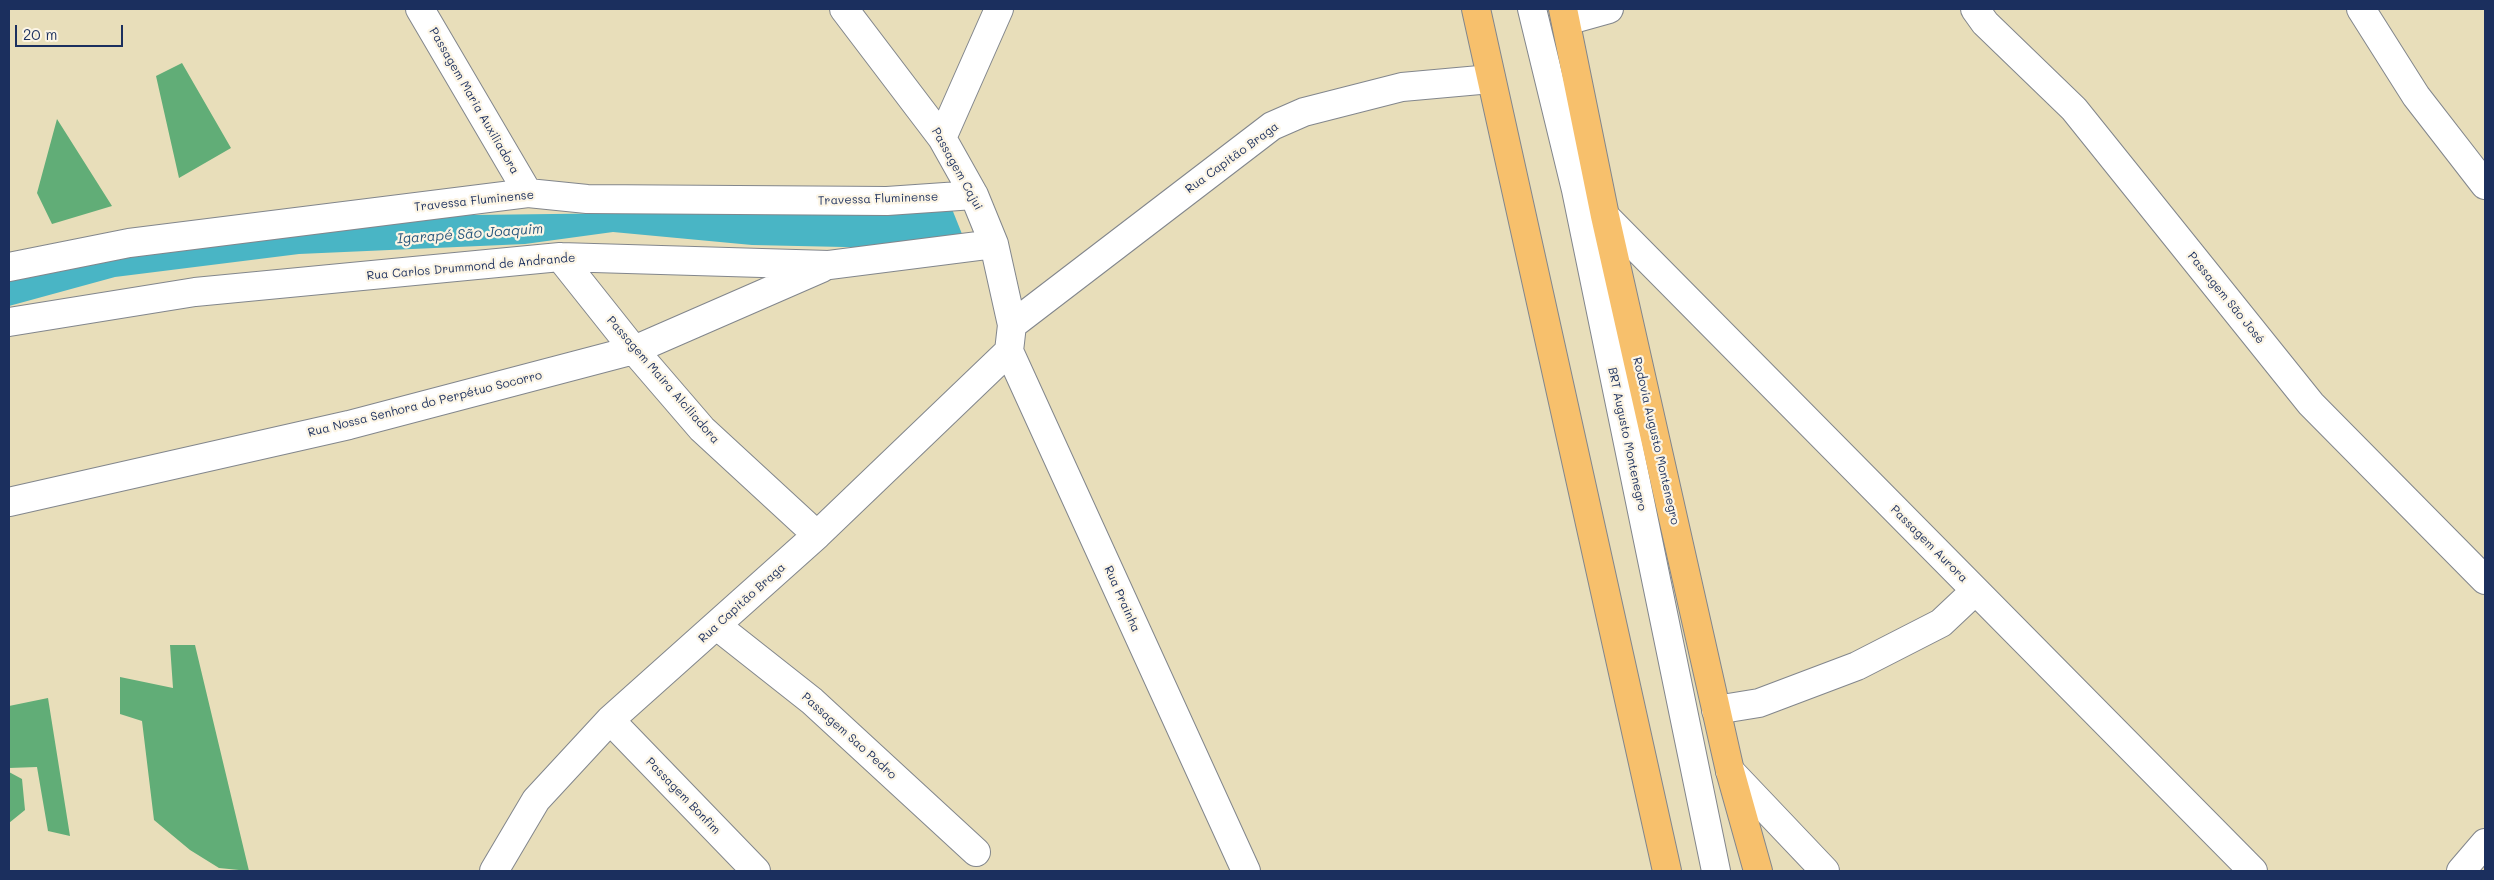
<!DOCTYPE html>
<html>
<head>
<meta charset="utf-8">
<style>
	body { margin:0 }
	#map { position:relative; width:2494px; height:880px; overflow:hidden; background:#e8deba; font-family:Mali,sans-serif }
	canvas { display:block }
	.frame { position:absolute; inset:0; border:10px solid #1b2f5e; pointer-events:none }
	.scale { position:absolute; left:15px; top:25px; width:108px; height:22px; box-sizing:border-box; border:2px solid #1b2f5e; border-top:0; padding-left:6px; font-size:15px; line-height:18px; white-space:nowrap; color:#1b2f5e; -webkit-text-stroke:4px #fcf5e5; paint-order:stroke }
</style>
</head>
<body>
<div id="map">
<canvas width="2494" height="880"></canvas>
<div class="frame"></div>
<div class="scale">20 m</div>
</div>
<script>
const context = document.querySelector('canvas').getContext('2d');
context.lineJoin = 'round';
function paint(path, color) { context.fillStyle = color; context.fill(path, 'evenodd'); }
function strokePath(path, color, width, dash) { context.strokeStyle = color; context.lineWidth = width; context.lineCap = dash ? 'butt' : 'round'; context.setLineDash(dash || []); context.stroke(path); }
function label(font, color, halo, rows, align = 'center') {
  context.font = font + ' Mali,sans-serif'; context.lineWidth = 4.5; context.setLineDash([]); context.textBaseline = 'middle'; context.strokeStyle = halo; context.fillStyle = color; for (const [text, x, y, turn = 0] of rows) {
    context.save(); context.translate(x, y); context.rotate((+turn || 0) * Math.PI / 180); context.textAlign = isNaN(turn) ? turn : align; if (halo) context.strokeText(text, 0, 0); context.fillText(text, 0, 0); context.restore();
  }
}
paint(new Path2D(`
	M 182,63 L 231,148 L 179,178 L 156,76 Z
	M 57,119 L 112,206 L 52,224 L 37,193 Z
	M 170,645 L 195,645 L 249,871 L 219,868 L 190,850 L 154,820 L 142,721 L 120,714 L 120,677 L 173,688 Z
	M 48,698 L 70,836 L 48,831 L 37,767 L 9,768 L 9,706 Z
	M 9,772 L 22,779 L 25,810 L 9,823 Z`), '#61ad77');
paint(new Path2D(`
	M 952,209 L 962,234 L 890,248 L 752,245 L 613,232 L 525,244 L 299,254 L 115,277 L 9,306 L 9,276 L 239,236 L 393,216 Z`), '#49b5c5');
const minor = new Path2D(`
	M 420,9 L 528,193
	M 844,9 L 942,138 L 974,195 L 994,244 L 1012,325 L 1009,351 L 1246,871
	M 1532,9 L 1576,190 L 1716,871
	M 1975,9 L 1985,23 L 2074,109 L 2311,404 L 2485,580
	M 2361,9 L 2416,96 L 2485,185
	M 1566,21 L 1609,9
	M 942,138 L 999,9
	M 1605,216 L 2253,871
	M 560,257 L 634,350 L 702,429 L 817,535
	M 9,267 L 129,243 L 528,193 L 587,199 L 887,201 L 974,195
	M 9,322 L 195,292 L 560,257 L 829,265 L 994,244
	M 1012,325 L 1272,126 L 1304,112 L 1402,87 L 1491,79
	M 9,502 L 349,425 L 634,350 L 822,268
	M 717,626 L 812,701 L 976,852
	M 1716,710 L 1759,703 L 1857,666 L 1941,623 L 1975,591
	M 610,720 L 756,871
	M 1730,771 L 1825,871
	M 494,871 L 536,800 L 610,720 L 817,535 L 1009,351
	M 2461,871 L 2485,843`);
const major = new Path2D(`
	M 1476,9 L 1667,871
	M 1563,9 L 1605,216 L 1730,771 L 1758,871`);
strokePath(minor, '#82868c', 30);
strokePath(major, '#82868c', 30);
strokePath(minor, '#fff', 28);
strokePath(major, '#f7c06c', 28);
label('12px', '#1b2f5e', '#fcf5e5', [
	["Passagem Maria Auxiliadora",474,101,60],
	["Rua Capitão Braga",1232,158,-36],
	["Passagem Cajui",957,169,61],
	["Travessa Fluminense",878,199,-2],
	["Travessa Fluminense",474,201,-6],
	["Rua Carlos Drummond de Andrande",471,267,-5],
	["Passagem São José",2226,298,51],
	["Passagem Maira Alciliadora",663,380,49],
	["Rua Nossa Senhora do Perpétuo Socorro",425,404,-14],
	["BRT Augusto Montenegro",1627,439,78],
	["Rodovia Augusto Montenegro",1656,441,77],
	["Passagem Aurora",1929,544,45],
	["Rua Prainha",1122,599,66],
	["Rua Capitão Braga",742,603,-42],
	["Passagem Sao Pedro",849,736,42],
	["Passagem Bonfim",683,796,46]
]);
label('italic 14px', '#29577d', '#fcf5e5', [
	["Igarapé São Joaquim",470,234,-4]
]);
</script>
</body>
</html>
